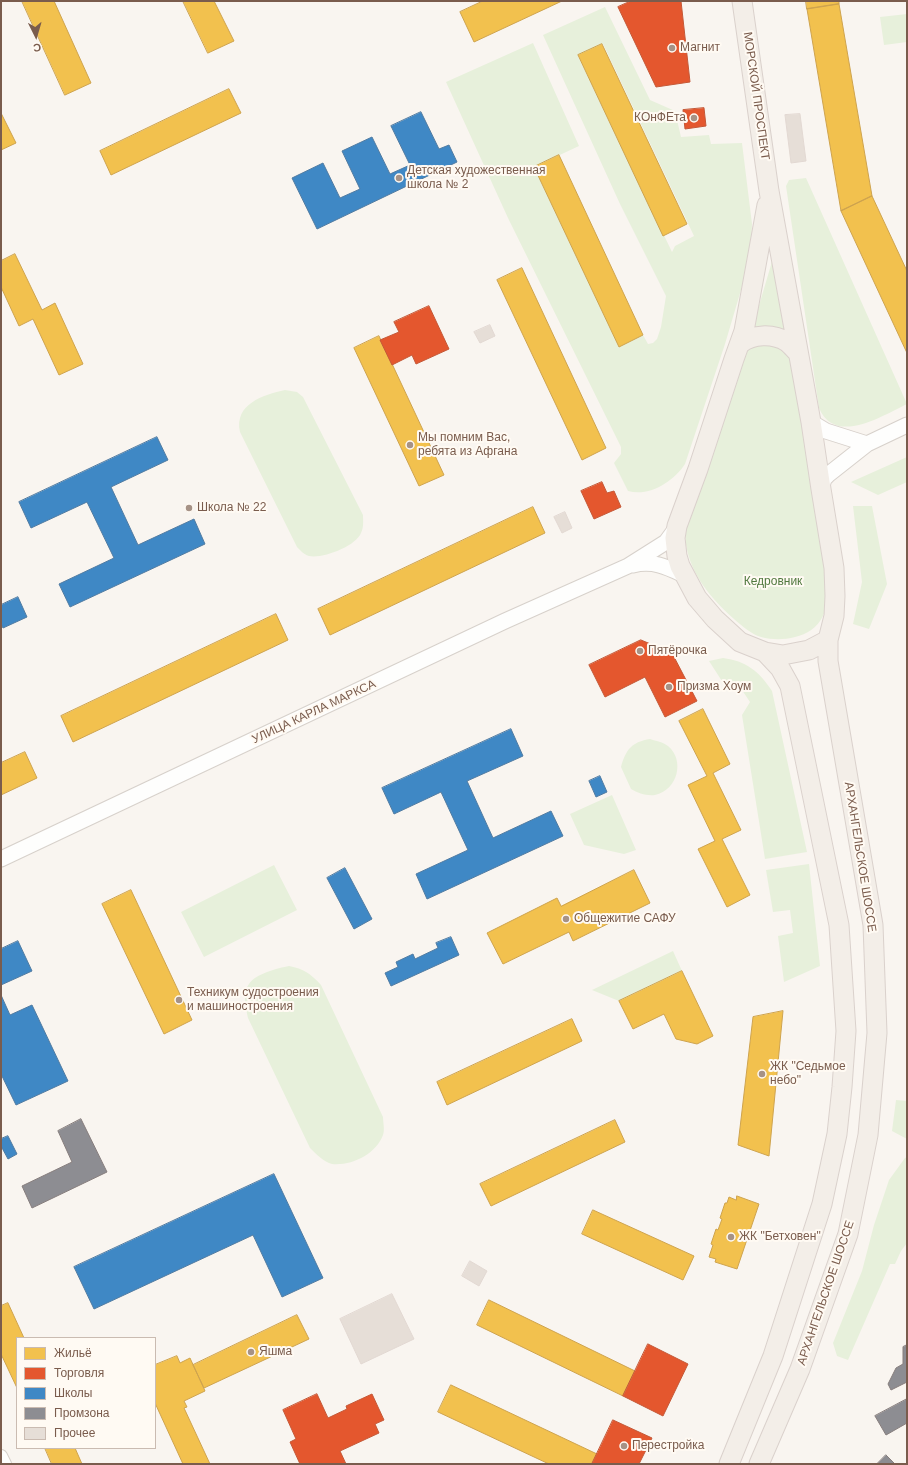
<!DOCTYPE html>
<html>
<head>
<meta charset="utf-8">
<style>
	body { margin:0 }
	#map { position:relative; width:908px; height:1465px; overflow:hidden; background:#f9f5f0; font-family:Helvetica,sans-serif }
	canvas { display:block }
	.frame { position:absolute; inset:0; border:2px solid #7a5c4d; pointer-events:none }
	.legend { position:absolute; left:16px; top:1337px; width:140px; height:112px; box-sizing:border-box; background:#fffaf3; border:1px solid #cabbb1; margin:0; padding:5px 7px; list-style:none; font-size:12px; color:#7a5c4d }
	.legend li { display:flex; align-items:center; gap:8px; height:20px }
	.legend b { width:20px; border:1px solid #cabbb1 }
	.north { position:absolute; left:16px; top:16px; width:40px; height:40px; -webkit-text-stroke:3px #fffaf3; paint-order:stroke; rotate:175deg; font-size:11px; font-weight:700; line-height:16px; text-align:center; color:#7a5c4d }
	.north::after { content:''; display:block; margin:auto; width:14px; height:18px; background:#7a5c4d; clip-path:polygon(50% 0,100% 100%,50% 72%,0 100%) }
</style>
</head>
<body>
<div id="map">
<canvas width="908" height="1465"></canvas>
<div class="frame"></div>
<ul class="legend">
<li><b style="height:11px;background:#f2c14e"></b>Жильё</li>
<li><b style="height:11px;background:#e4572e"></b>Торговля</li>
<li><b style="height:11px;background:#3f88c5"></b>Школы</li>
<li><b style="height:11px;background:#8d8d92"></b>Промзона</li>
<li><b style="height:11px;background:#e6ded7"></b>Прочее</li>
</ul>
<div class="north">С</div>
</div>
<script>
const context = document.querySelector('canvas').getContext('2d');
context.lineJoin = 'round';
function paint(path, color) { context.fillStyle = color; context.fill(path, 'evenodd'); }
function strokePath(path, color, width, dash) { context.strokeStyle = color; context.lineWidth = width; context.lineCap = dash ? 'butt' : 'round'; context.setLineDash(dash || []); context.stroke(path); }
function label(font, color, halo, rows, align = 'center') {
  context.font = font + ' Helvetica,sans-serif'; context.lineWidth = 4; context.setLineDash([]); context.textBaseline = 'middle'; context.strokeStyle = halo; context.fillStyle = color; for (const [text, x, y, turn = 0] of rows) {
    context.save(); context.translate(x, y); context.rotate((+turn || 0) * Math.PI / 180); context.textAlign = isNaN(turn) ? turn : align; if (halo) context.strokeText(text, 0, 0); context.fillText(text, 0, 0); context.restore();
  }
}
paint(new Path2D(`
	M 605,7 L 650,100 L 675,111 L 681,137 L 709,135 L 711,144 L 742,143 L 752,224 L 751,248 L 746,273 L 725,344 L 685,464 C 674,481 650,497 628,491 L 614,463 L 621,454 L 621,447 L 508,218 L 446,82 L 533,43 L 579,146 L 534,167 L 619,347 L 643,335 L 648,344 L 653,343 L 657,339 L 661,327 L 666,296 L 620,204 L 543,35 ZM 603,44 L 694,236 L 675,246 L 672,252 L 578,56 Z
	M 907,14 L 907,42 L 884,45 L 880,17 Z
	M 806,178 L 907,404 C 882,416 835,446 819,408 L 786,186 L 789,180 Z
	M 774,250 L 790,334 L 752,329 L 771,265 Z
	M 767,341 L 789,353 L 828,580 C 827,592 828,606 823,616 C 817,628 807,634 795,637 C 784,640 772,640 761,637 C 751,634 742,626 734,619 C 707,595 684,566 685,529 L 740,361 L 748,347 Z
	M 285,390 L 297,392 L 303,397 L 363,515 C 363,521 364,527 361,533 C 356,546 323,559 309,556 C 303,554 301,551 297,547 L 240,432 C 234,404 263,395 285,390 Z
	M 907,457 L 907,482 L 878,495 L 851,482 Z
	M 853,506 L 872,506 L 887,584 L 869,629 L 853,624 L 862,582 Z
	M 723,658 C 746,661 759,671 772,691 L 807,852 L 765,859 L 742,715 L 750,702 L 740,687 L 729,692 L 709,661 Z
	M 650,739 C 656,741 663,742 668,746 C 685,760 678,790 655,795 C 646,796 638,793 631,789 L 621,767 C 626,749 632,742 650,739 Z
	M 612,795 L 636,850 L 624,854 L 584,845 L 570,814 Z
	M 809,864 L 820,966 L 784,982 L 778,936 L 793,933 L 790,910 L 773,912 L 766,870 Z
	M 274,865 L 297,910 L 204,957 L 181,912 Z
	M 673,951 L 682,971 L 619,1001 L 592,990 Z
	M 289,966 C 304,969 310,973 321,985 L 383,1117 C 383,1122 385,1130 383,1135 C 376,1154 352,1166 332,1164 C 324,1162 316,1154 310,1148 L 248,1018 C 246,1008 242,993 249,984 C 255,974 278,968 289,966 Z
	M 896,1100 L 907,1101 L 907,1139 L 892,1131 Z
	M 907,1157 L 907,1243 L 901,1251 L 895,1264 L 890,1264 L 848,1360 L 837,1356 L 833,1343 L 862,1271 L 874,1225 L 889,1180 L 905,1158 Z`), '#e7f0db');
const homes = new Path2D(`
	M 22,1 L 54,1 L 91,83 L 65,95 Z
	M 183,1 L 214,1 L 234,41 L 208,53 Z
	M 483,1 L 562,1 L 474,42 L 460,12 Z
	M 806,1 L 839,1 L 839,4 L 807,9 Z
	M 839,4 L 872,196 L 841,211 L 807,9 Z
	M 602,44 L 687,224 L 663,236 L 578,55 Z
	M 229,89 L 241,113 L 111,175 L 100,151 Z
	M 1,113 L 16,143 L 1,150 Z
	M 559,155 L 643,335 L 619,347 L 534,167 Z
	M 872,196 L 907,271 L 907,353 L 841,211 Z
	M 15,254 L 42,310 L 55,303 L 83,364 L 59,375 L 33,319 L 19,326 L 1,287 L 1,261 Z
	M 522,268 L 606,448 L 582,460 L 497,280 Z
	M 379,336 L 444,475 L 419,486 L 354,348 Z
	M 533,507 L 545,533 L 330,635 L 318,609 Z
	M 276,614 L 288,640 L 73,742 L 61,716 Z
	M 703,709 L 730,764 L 713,773 L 741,830 L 722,839 L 750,895 L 727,907 L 698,849 L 715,841 L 688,785 L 707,776 L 679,721 Z
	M 25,752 L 37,778 L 1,795 L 1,763 Z
	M 634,870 L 650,903 L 573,941 L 569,932 L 503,964 L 487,933 L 557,898 L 561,906 Z
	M 131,890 L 192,1020 L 164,1034 L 102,904 Z
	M 682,971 L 713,1036 L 697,1044 L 676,1039 L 664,1014 L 633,1029 L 619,1001 Z
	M 783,1011 L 769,1156 L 738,1145 L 753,1017 Z
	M 572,1019 L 582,1041 L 447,1105 L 437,1082 Z
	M 615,1120 L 625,1142 L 491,1206 L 480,1184 Z
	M 737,1196 L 759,1204 L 737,1269 L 715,1262 L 716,1259 L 709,1257 L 713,1245 L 711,1244 L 716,1229 L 718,1230 L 722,1219 L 720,1218 L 725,1203 L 727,1203 L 729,1197 L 736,1200 Z
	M 593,1210 L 694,1256 L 683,1280 L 582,1234 Z
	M 489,1300 L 635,1371 L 623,1396 L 477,1325 Z
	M 8,1303 L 24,1338 L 17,1338 L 17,1388 L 1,1354 L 1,1306 Z
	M 297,1315 L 309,1339 L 204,1388 L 193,1365 Z
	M 177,1356 L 180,1363 L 190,1358 L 205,1391 L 184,1401 L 187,1407 L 184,1408 L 210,1464 L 183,1464 L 155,1403 L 155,1365 Z
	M 451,1385 L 597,1454 L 592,1464 L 549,1464 L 438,1412 Z
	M 45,1448 L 75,1448 L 82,1464 L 52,1464 Z`);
paint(homes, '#f2c14e');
strokePath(homes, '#cea34e', 1);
const shops = new Path2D(`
	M 631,1 L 681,1 L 690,82 L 656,87 L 618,7 Z
	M 704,108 L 706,126 L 685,129 L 683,110 Z
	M 429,306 L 449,349 L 416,364 L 412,355 L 392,365 L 380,340 L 399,332 L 394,322 Z
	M 602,482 L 607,493 L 614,491 L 621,507 L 594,519 L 581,491 Z
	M 641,640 L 672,653 L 697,701 L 665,717 L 645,677 L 605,697 L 589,665 Z
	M 648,1344 L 688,1364 L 663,1416 L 623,1396 Z
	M 317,1394 L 328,1418 L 347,1409 L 346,1406 L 372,1394 L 384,1420 L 375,1424 L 379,1433 L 340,1451 L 346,1464 L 300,1464 L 290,1442 L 296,1439 L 283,1410 Z
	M 613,1420 L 652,1438 L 639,1464 L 592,1464 Z`);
paint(shops, '#e4572e');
strokePath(shops, '#c45837', 1);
const schools = new Path2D(`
	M 421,112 L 439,149 L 449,145 L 457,162 L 317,229 L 292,178 L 323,163 L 340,198 L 360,189 L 342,151 L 372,137 L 390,174 L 410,165 L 391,126 Z
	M 157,437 L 168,460 L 111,487 L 138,545 L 194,519 L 205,544 L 70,607 L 59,584 L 114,558 L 87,502 L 31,528 L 19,502 Z
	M 18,597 L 27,617 L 3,628 L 1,624 L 1,605 Z
	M 511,729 L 523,756 L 467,781 L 493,838 L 551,811 L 563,836 L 427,899 L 416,874 L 468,850 L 441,792 L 394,814 L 382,788 Z
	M 600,776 L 607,792 L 596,797 L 589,781 Z
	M 345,868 L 372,919 L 354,929 L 327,878 Z
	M 451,937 L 459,955 L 391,986 L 385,973 L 398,967 L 396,962 L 413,954 L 415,959 L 438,948 L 436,943 Z
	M 18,941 L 32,971 L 1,985 L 1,949 Z
	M 1,995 L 10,1015 L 32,1005 L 68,1081 L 16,1105 L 1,1074 Z
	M 8,1136 L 17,1154 L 8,1159 L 1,1146 L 1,1139 Z
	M 274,1174 L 323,1278 L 282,1297 L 253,1235 L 94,1309 L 74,1267 Z`);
paint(schools, '#3f88c5');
strokePath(schools, '#517ba1', 1);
const industry = new Path2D(`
	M 81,1119 L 107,1172 L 32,1208 L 22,1186 L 72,1162 L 58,1131 Z
	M 907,1345 L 907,1382 L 891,1390 L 888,1384 L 896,1368 L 903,1364 L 903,1347 Z
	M 907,1399 L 907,1423 L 886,1435 L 875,1416 Z
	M 886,1455 L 895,1464 L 877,1464 Z`);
paint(industry, '#8d8d92');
strokePath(industry, '#877e7d', 1);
const building = new Path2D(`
	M 800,114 L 806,161 L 791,163 L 785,115 Z
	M 490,325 L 495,336 L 480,343 L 474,332 Z
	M 565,512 L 572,528 L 562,533 L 554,517 Z
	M 470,1261 L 487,1271 L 479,1286 L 462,1276 Z
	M 392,1294 L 414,1339 L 361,1364 L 340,1319 Z`);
paint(building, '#e6ded7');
strokePath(building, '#e2d8d2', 1);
const minor = new Path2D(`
	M 1,1456 L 5,1464`);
const tertiary = new Path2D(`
	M 811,422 L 826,431 L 867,444
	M 821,489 L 824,479 L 829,474 L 867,444 L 907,425
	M 633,565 C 653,560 667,567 684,575
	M 1,859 L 505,621 L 628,566 L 666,542 L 677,527`);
const primary = new Path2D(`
	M 742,1 L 769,191 L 811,422 L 821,489 L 834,568 L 835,596 L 834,616 L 828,640 L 828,661 L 873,925 L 877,1033 L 868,1135 L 848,1234 L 800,1369 L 759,1464
	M 767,205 L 744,331 L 734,359 L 698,469 L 677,526 L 675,538 L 677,556 L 680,566 L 697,598 L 715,619 L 740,642 L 765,652 L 783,655 L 809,650 L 828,640
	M 740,344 C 752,334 773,333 787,342 C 791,345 794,349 798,353
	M 729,1464 L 773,1356 L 822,1204 L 837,1134 L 842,1087 L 846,1031 L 839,925 L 790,686 L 780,668 L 765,652`);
strokePath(minor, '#d7d1cb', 14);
strokePath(tertiary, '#d7d1cb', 17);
strokePath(primary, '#dad1cc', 21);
strokePath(minor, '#fefefd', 12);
strokePath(tertiary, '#fefefd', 15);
strokePath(primary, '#f3eee8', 19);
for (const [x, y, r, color] of [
	[672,48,4,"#a69286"],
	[694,118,4,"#a69286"],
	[399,178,4,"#a69286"],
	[410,445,4,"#a69286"],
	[189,508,4,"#a69286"],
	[640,651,4,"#a69286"],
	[669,687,4,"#a69286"],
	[566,919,4,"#a69286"],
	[179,1000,4,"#a69286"],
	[762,1074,4,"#a69286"],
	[731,1237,4,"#a69286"],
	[251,1352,4,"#a69286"],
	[624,1446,4,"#a69286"]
]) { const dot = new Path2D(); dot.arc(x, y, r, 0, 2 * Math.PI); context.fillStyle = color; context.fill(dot); strokePath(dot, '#fffaf3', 1.5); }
label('12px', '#7a5c4d', '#fffaf3', [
	["Магнит",680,48],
	["КОнФЕта",686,118,"right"],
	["Детская художественная",407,171],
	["школа № 2",407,185],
	["Мы помним Вас,",418,438],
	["ребята из Афгана",418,452],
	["Школа № 22",197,508],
	["Пятёрочка",648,651],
	["Призма Хоум",677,687],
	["Общежитие САФУ",574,919],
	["Техникум судостроения",187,993],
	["и машиностроения",187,1007],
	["ЖК \"Седьмое",770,1067],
	["небо\"",770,1081],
	["ЖК \"Бетховен\"",739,1237],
	["Яшма",259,1352],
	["Перестройка",632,1446]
], 'left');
label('12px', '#7a5c4d', '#fffaf3', [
	["МОРСКОЙ ПРОСПЕКТ",756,96,82],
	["УЛИЦА КАРЛА МАРКСА",314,712,-25],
	["АРХАНГЕЛЬСКОЕ ШОССЕ",860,857,81],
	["АРХАНГЕЛЬСКОЕ ШОССЕ",826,1293,-71]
]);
label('12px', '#537a41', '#fffaf3', [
	["Кедровник",773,582]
]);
</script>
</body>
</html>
